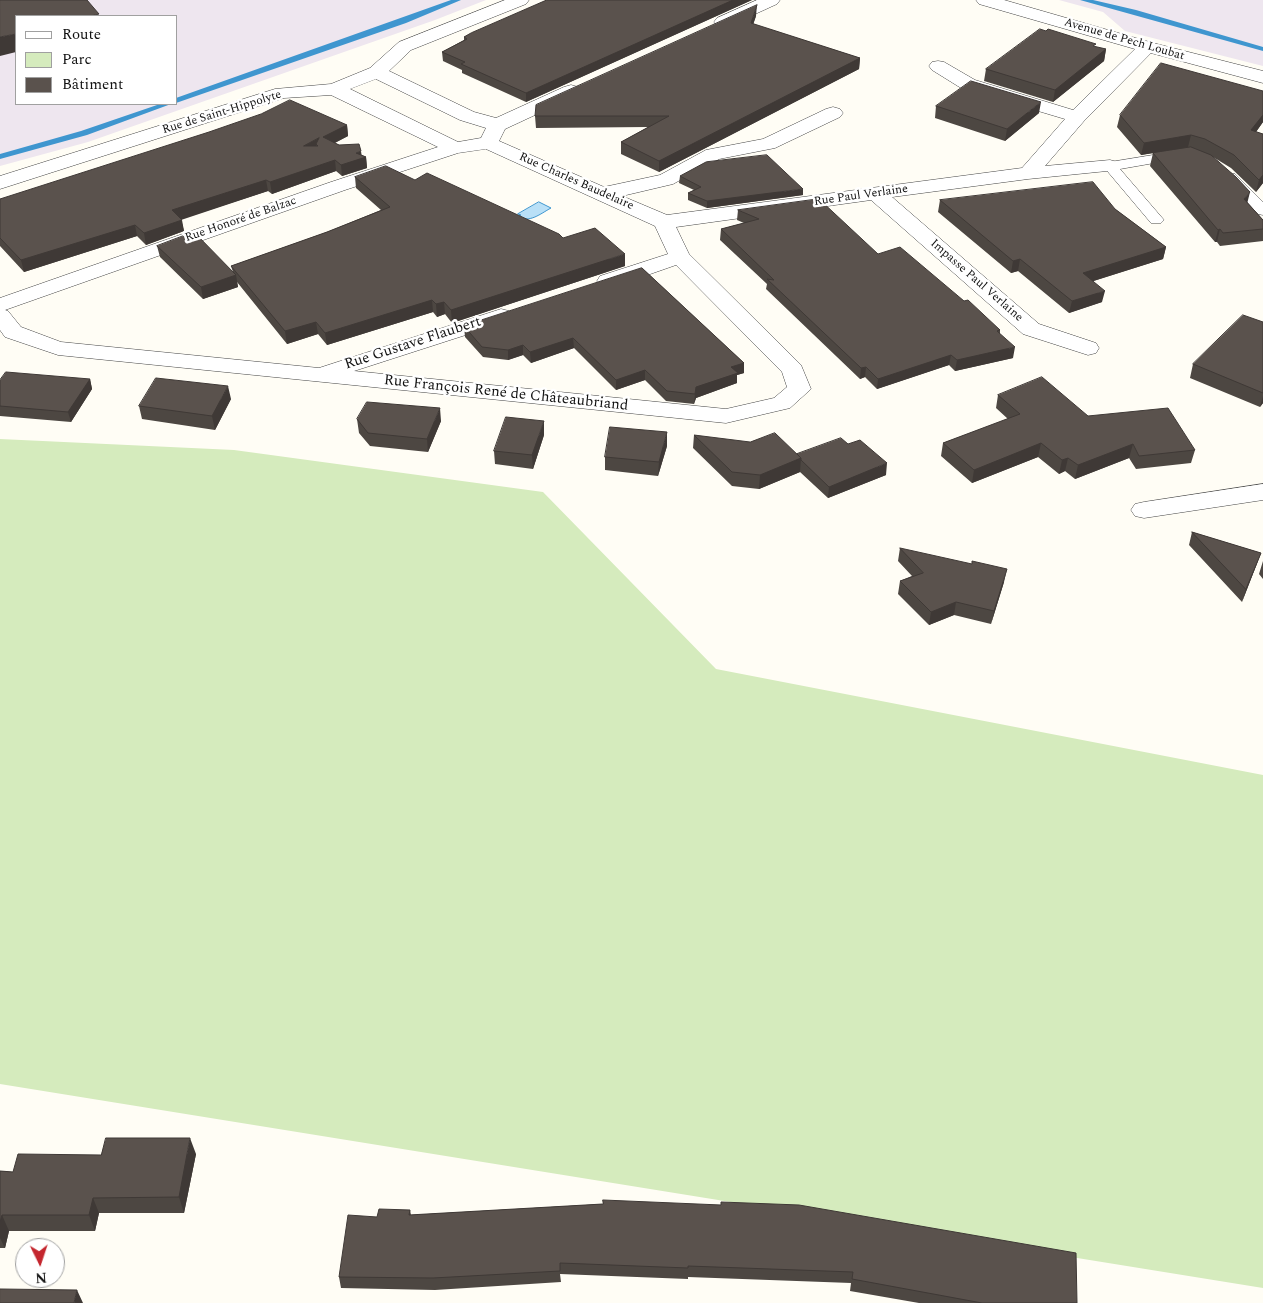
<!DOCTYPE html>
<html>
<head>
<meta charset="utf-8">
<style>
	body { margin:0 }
	#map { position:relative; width:1263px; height:1303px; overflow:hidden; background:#fffdf5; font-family:Spectral,serif }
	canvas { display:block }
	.legend { position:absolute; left:15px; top:15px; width:162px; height:90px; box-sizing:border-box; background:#fff; border:1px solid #a0a0a0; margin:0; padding:6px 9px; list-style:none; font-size:15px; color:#111 }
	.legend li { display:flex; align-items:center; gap:10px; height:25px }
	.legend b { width:25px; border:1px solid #a0a0a0 }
	.north { position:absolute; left:15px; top:1238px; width:50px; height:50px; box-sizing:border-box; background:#fff; border:1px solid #a0a0a0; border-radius:50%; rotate:176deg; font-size:14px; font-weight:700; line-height:20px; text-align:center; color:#111 }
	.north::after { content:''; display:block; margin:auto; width:18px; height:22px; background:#c4262e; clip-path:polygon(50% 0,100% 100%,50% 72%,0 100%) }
</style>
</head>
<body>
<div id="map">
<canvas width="1263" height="1303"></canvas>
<ul class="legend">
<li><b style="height:6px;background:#fff"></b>Route</li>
<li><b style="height:14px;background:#d5ebbd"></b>Parc</li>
<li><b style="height:14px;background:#5a524d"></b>Bâtiment</li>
</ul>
<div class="north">N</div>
</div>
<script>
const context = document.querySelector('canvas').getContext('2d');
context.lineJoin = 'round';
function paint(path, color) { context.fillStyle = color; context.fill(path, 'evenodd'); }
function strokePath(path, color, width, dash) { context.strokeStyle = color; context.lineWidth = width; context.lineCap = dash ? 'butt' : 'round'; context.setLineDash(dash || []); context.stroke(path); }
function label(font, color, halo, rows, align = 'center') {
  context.font = font + ' Spectral,serif'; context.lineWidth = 5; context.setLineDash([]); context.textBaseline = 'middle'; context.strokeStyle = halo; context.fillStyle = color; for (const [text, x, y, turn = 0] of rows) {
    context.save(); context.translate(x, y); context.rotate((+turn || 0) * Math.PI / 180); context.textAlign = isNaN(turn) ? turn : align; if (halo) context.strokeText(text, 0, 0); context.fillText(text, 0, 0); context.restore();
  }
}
paint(new Path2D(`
	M 0,0 L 486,0 L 435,20 L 88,142 L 0,166 ZM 16,16 L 176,16 L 176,104 L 16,104 Z
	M 1059,0 L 1263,0 L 1263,66 L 1125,31 L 1103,12 Z`), '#eee6ef');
paint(new Path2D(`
	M 0,439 L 234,450 L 543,492 L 716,669 L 1263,775 L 1263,1288 L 0,1084 Z`), '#d5ebbd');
const water = new Path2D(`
	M 539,202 L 551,208 C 540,214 530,223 518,217 L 521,215 L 518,214 Z`);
paint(water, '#b9e0f7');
strokePath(water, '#3f96cf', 1);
paint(new Path2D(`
	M 451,0 L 461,0 L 406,23 L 176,103 L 176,98 Z
	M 1080,0 L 1093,0 L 1136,10 L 1263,47 L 1263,51 Z
	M 160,104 L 171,104 L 87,135 L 0,159 L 0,154 L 81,131 Z`), '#3f96cf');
const lane = new Path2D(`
	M 1178,151 L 1183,152 L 1185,155 L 1183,158 L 1120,169 L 1164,220 L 1161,223 L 1151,223 L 1103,166 L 1105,163 L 1110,162 Z
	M 1230,173 L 1235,174 L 1263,202 L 1263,215 L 1258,214 L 1225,180 L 1223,177 L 1225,174 Z`);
const street = new Path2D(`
	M 505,0 L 529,0 L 526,4 L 411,50 L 389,71 L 474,112 L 496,118 L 564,87 L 571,85 L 578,87 L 580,91 L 578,95 L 505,129 L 499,141 L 604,187 L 660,175 L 706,150 L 763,139 L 826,109 L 833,107 L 840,109 L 843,113 L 840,117 L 775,148 L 719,159 L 673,184 L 622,196 L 667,215 L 1022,168 L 1065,119 L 961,88 L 932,70 L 929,66 L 932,62 L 938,61 L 944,62 L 975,80 L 1073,110 L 1135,49 L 979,4 L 976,0 L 1004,0 L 1153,43 L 1263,71 L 1263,83 L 1151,53 L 1084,121 L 1045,166 L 1110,160 L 1117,162 L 1120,166 L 1117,170 L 1028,179 L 892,197 L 1039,324 L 1096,343 L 1099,348 L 1096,353 L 1088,355 L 1023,334 L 871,200 L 676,227 L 689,254 L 801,365 L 811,389 L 790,408 L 726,423 L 58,355 L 5,337 L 0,330 L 0,298 L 331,182 L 438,147 L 331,95 L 284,98 L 0,189 L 0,176 L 275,89 L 331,84 L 370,68 L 399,42 ZM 376,79 L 460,120 L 486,128 L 481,138 L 458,142 L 350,89 ZM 486,149 L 655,226 L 668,254 L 600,276 L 597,281 L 600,286 L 608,288 L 616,286 L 676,265 L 782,372 L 787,387 L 774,398 L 726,409 L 354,371 L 509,321 L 512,316 L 509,311 L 501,309 L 319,368 L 61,342 L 21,327 L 8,311 L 5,310 L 345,190 L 458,153 Z
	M 757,0 L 780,0 L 777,4 L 729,26 L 723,27 L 717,26 L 714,22 L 717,18 Z
	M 1263,484 L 1263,500 L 1144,518 L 1135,516 L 1131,510 L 1135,504 L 1144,502 Z`);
strokePath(lane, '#444', 1);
strokePath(street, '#444', 1);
paint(lane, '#fff');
paint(street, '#fff');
paint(new Path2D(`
	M 547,0 L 752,0 L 526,102 L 462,73 L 462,70 L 443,61 L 442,52 L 464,40 L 464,37 Z
	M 756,16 L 753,24 L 860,58 L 859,69 L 659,172 L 621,154 L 621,142 L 648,127 L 536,128 L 535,116 Z
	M 1095,47 L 1106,49 L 1104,61 L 1053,102 L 984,81 L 986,69 Z
	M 1263,91 L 1263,122 L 1256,132 L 1263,134 L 1263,183 L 1256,192 L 1231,168 L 1213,157 L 1247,202 L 1263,220 L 1263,241 L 1220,246 L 1217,242 L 1215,242 L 1150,166 L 1153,153 L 1185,148 L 1141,155 L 1117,127 L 1120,115 Z
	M 936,106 L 1039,113 L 1005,141 L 935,118 Z
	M 347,125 L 348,136 L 335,143 L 366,157 L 367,168 L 342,176 L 336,171 L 272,194 L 268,191 L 181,219 L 184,231 L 146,245 L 137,236 L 24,272 L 0,246 L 0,199 Z
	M 680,176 L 803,195 L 707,208 L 688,200 L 688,193 L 694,190 L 679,183 Z
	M 355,177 L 415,180 L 563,238 L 625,266 L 452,323 L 445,314 L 437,317 L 433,312 L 327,345 L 318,334 L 287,344 L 237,282 L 238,287 L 203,299 L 160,257 L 157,246 L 233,272 L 231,266 L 327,232 L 381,210 L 356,188 Z
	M 940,200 L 1115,209 L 1166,247 L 1163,259 L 1093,281 L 1102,302 L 1069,313 L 1018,271 L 1011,273 L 938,212 Z
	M 738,210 L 878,254 L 964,301 L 1000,330 L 1000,334 L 1013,358 L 955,371 L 949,365 L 877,389 L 865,377 L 860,379 L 766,289 L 767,284 L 720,240 L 721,229 L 744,223 L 737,220 Z
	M 642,268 L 744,363 L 744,373 L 737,375 L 737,383 L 696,398 L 694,404 L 666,401 L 645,380 L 616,390 L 574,348 L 531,363 L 523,355 L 508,360 L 483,357 L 465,337 L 464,326 Z
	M 1263,322 L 1263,403 L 1260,407 L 1190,378 L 1193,364 Z
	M 90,379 L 92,389 L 71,422 L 0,416 L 0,380 Z
	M 998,395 L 1088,416 L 1195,450 L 1191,463 L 1136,469 L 1129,458 L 1075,479 L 1065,471 L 1059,474 L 1038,457 L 972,483 L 941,456 L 943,443 L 1008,419 L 996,408 Z
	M 231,399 L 215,430 L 142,419 L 139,406 Z
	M 357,419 L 441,421 L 428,452 L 370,446 L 359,433 Z
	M 544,435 L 533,469 L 495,464 L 494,451 Z
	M 694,435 L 797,454 L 848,444 L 886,475 L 828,498 L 800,472 L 759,489 L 732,486 L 693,448 Z
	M 667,446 L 658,476 L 605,470 L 605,457 Z
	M 1192,532 L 1261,553 L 1256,566 L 1242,602 L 1189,545 Z
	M 900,548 L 1004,582 L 991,624 L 954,615 L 929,625 L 898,594 L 900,581 L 912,576 L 898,561 Z
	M 1263,561 L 1263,579 L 1259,574 Z
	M 196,1154 L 184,1213 L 99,1213 L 95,1231 L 9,1231 L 5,1248 L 0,1248 L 0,1171 L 13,1172 L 101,1155 Z
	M 603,1204 L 1077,1303 L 919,1303 L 850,1291 L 851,1283 L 688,1277 L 688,1279 L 560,1274 L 561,1282 L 435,1290 L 341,1288 L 339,1277 L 377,1217 L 410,1210 L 411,1215 Z`), '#4d4742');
paint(new Path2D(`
	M 733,0 L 752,0 L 526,102 L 526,93 Z
	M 757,5 L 756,16 L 750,34 L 751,23 Z
	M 16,34 L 16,52 L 0,56 L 0,37 Z
	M 1106,49 L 1104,61 L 1053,102 L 1055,90 Z
	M 860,58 L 859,69 L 659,172 L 659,161 Z
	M 1041,102 L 1039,113 L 1005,141 L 1007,129 Z
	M 1263,115 L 1263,122 L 1248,143 L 1251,130 Z
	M 347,125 L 348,136 L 324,148 L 323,137 Z
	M 1191,135 L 1188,147 L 1141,155 L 1144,143 Z
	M 319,138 L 318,146 L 316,144 L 317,152 L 304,146 Z
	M 361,151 L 362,158 L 366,157 L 367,168 L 342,176 L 341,165 L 356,153 Z
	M 335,160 L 336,171 L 272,194 L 270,182 Z
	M 1263,175 L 1263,183 L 1256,192 L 1259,180 Z
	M 266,180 L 268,191 L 175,222 L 172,210 Z
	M 803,189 L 803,195 L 707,208 L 707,201 Z
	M 1250,192 L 1247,204 L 1244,199 Z
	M 182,220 L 184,231 L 146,245 L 144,233 Z
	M 135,225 L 137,236 L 24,272 L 21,260 Z
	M 1220,229 L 1217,242 L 1215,242 L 1218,230 Z
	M 1166,247 L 1163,259 L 1081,285 L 1083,273 Z
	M 625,254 L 625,266 L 452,323 L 451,310 Z
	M 1020,259 L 1018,271 L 1011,273 L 1013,261 Z
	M 236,275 L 238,287 L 203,299 L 201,287 Z
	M 1105,291 L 1102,302 L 1069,313 L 1072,301 Z
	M 432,300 L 433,312 L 327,345 L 325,333 Z
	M 444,302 L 445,314 L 437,317 L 436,304 Z
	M 316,322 L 318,334 L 287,344 L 285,331 Z
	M 573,338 L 574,348 L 531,363 L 530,352 Z
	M 523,345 L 523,355 L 508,360 L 508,350 Z
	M 1015,347 L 1013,358 L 955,371 L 957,360 Z
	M 951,355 L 949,365 L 877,389 L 878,379 Z
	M 744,363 L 744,373 L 737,375 L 737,383 L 696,398 L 694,404 L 695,394 L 696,387 L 731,367 Z
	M 866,367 L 865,377 L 860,379 L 861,368 Z
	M 645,370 L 645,380 L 616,390 L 616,380 Z
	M 90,379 L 92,389 L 71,422 L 68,412 Z
	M 228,386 L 231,399 L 215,430 L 212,416 Z
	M 1263,396 L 1263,403 L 1260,407 Z
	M 440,408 L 441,421 L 428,452 L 427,439 Z
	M 544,421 L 544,435 L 533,469 L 532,455 Z
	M 667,432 L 667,446 L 658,476 L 659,462 Z
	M 1041,443 L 1038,457 L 972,483 L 974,470 Z
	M 1133,444 L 1129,458 L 1075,479 L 1078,465 Z
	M 801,458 L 800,472 L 759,489 L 760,475 Z
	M 1068,458 L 1065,471 L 1059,474 L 1062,460 Z
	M 887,463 L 886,475 L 828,498 L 829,487 Z
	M 1261,553 L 1256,566 L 1242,602 L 1246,589 Z
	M 1007,569 L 1004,582 L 991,624 L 994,611 Z
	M 956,602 L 954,615 L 929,625 L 931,612 Z
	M 190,1138 L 196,1154 L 184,1213 L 179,1197 Z
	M 93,1198 L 99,1213 L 95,1231 L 89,1215 Z
	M 2,1215 L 9,1231 L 5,1248 L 0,1238 L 0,1222 Z
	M 77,1290 L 83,1303 L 74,1303 Z`), '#3f3936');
const building = new Path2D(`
	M 0,0 L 87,0 L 99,14 L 91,16 L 16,16 L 16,34 L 0,37 Z
	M 547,0 L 733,0 L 526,93 L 461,64 L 465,62 L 442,52 L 467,39 L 464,37 L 471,33 Z
	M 757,5 L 751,23 L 860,58 L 659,161 L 621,142 L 669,116 L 535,116 L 536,105 Z
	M 1040,29 L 1046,31 L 1048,29 L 1096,44 L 1093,46 L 1106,49 L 1055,90 L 986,69 Z
	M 1161,63 L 1263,91 L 1263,115 L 1251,130 L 1263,134 L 1263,175 L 1259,180 L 1234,155 L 1205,139 L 1191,135 L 1144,143 L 1120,115 Z
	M 971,81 L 1041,102 L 1007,129 L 936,106 Z
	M 290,100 L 347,125 L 323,137 L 339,145 L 359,144 L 361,151 L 356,153 L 366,157 L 341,165 L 335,160 L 270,182 L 266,180 L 172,210 L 182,220 L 144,233 L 135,225 L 21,260 L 0,238 L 0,199 L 209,132 L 261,114 ZM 319,138 L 316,144 L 318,146 L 304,146 Z
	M 1191,147 L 1211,155 L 1236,177 L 1250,192 L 1244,199 L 1263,220 L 1263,229 L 1223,233 L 1220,229 L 1218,230 L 1153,153 Z
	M 767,155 L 803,189 L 707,201 L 688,193 L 701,187 L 680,176 L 706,162 Z
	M 386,166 L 415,180 L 427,173 L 559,234 L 563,238 L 595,228 L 625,254 L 451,310 L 444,302 L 436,304 L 432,300 L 325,333 L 316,322 L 285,331 L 231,266 L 327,232 L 390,207 L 355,177 Z
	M 1093,182 L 1115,209 L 1166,247 L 1083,273 L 1105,291 L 1072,301 L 1020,259 L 1013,261 L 940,200 Z
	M 819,199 L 878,254 L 900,247 L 964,301 L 968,300 L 1000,330 L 997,331 L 1015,347 L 957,360 L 951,355 L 878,379 L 866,367 L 861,368 L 767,279 L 774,280 L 721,229 L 759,219 L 738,210 Z
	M 194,232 L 236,275 L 201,287 L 157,246 Z
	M 642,268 L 744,363 L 731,367 L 738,373 L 696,387 L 695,394 L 667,391 L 645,370 L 616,380 L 573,338 L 530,352 L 523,345 L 508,350 L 482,347 L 464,326 Z
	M 1243,315 L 1263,322 L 1263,393 L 1193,364 Z
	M 6,372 L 90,379 L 68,412 L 0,406 L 0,380 Z
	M 1042,377 L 1088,416 L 1168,408 L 1195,450 L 1139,456 L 1133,444 L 1078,465 L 1068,458 L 1062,460 L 1041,443 L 974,470 L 943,443 L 1020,414 L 998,395 Z
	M 156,378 L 228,386 L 212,416 L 139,406 Z
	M 367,402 L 440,408 L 427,439 L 368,433 L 357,419 Z
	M 506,417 L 544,421 L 532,455 L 494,451 Z
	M 610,427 L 667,432 L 659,462 L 605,457 Z
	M 775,433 L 801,458 L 760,475 L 732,472 L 694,435 L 750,442 Z
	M 841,438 L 848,444 L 860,440 L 887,463 L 829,487 L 801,460 L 801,458 L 797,454 Z
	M 1192,532 L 1261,553 L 1246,589 Z
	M 900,548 L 972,564 L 972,561 L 1007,569 L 994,611 L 956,602 L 931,612 L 900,581 L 923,573 Z
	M 106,1138 L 190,1138 L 179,1197 L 93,1198 L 89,1215 L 2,1215 L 0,1222 L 0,1171 L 13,1172 L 18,1154 L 101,1155 Z
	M 603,1200 L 721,1205 L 721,1202 L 799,1205 L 1076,1253 L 1077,1303 L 982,1303 L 852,1279 L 853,1272 L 688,1266 L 688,1268 L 560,1263 L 560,1271 L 433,1278 L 339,1277 L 348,1215 L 377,1217 L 379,1209 L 410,1210 L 409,1215 L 603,1204 Z
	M 0,1289 L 77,1290 L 74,1303 L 0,1303 Z`);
paint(building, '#5a524d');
strokePath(building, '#3f3936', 1);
label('12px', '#111', '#fff', [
	["Avenue de Pech Loubat",1124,40,16],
	["Rue de Saint-Hippolyte",222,113,-17],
	["Rue Charles Baudelaire",576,182,24],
	["Rue Paul Verlaine",861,196,-8],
	["Rue Honoré de Balzac",241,220,-19],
	["Impasse Paul Verlaine",976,281,41]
]);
label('15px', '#111', '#fff', [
	["Rue Gustave Flaubert",413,344,-18],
	["Rue François René de Châteaubriand",506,394,6]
]);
</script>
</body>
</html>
